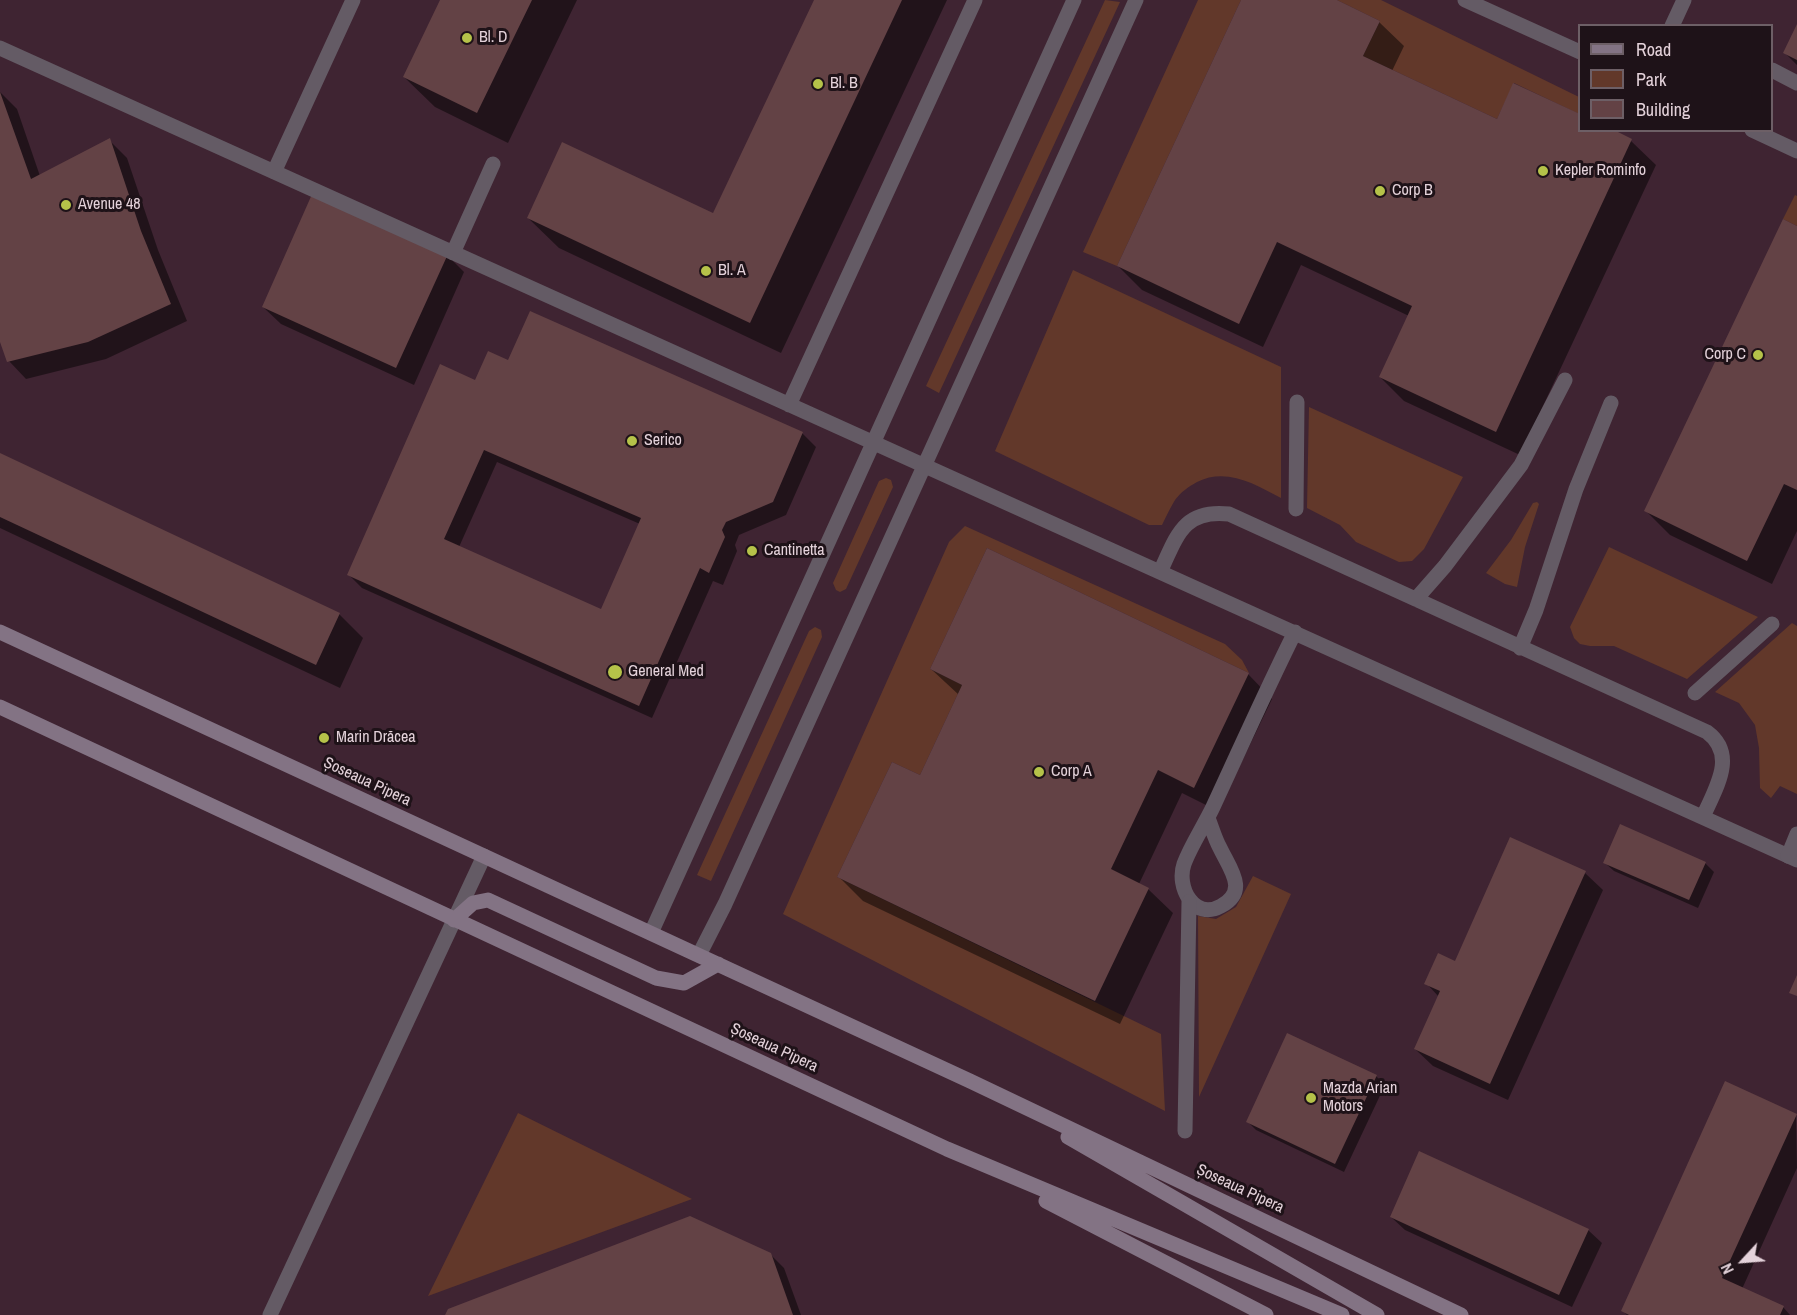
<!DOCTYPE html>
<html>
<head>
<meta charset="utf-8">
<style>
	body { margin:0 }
	#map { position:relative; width:1797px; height:1315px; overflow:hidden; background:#3f2432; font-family:"Archivo Narrow",sans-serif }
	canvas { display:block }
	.legend { position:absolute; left:1578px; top:24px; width:195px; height:108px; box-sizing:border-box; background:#1e1218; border:2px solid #6d5f66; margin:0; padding:8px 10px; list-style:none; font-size:18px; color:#e4d2da }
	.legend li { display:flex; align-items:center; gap:12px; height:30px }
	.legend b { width:30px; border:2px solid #6d5f66 }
	.north { position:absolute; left:1713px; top:1231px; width:60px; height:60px; -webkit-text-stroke:4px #1e1218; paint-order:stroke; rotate:244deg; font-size:16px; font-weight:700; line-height:24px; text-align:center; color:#e4d2da }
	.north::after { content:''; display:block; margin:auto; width:21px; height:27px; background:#e4d2da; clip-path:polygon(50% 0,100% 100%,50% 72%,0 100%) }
</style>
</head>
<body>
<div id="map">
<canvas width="1797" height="1315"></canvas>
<ul class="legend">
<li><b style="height:8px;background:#837384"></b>Road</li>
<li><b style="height:16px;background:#62382a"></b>Park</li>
<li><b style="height:16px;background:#634245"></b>Building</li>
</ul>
<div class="north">N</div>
</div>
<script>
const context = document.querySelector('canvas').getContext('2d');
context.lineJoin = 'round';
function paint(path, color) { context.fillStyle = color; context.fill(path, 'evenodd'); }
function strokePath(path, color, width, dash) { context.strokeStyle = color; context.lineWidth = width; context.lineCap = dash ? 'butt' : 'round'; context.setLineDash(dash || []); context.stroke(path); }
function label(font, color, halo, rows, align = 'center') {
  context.font = font + ' "Archivo Narrow",sans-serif'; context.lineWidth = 6; context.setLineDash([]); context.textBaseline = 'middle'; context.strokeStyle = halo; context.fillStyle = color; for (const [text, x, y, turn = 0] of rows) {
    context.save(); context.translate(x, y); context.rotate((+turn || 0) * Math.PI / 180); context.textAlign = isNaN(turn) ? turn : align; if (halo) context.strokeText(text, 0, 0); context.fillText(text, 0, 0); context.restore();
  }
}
paint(new Path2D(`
	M 1105,0 L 1120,2 L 939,393 L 926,386 Z
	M 1198,0 L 1241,0 L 1117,266 L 1083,252 Z
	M 1337,0 L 1381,0 L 1579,97 L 1579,114 L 1514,83 L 1497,119 L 1363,56 L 1380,21 Z
	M 1795,195 L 1797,196 L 1797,226 L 1783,219 Z
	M 1073,270 L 1281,367 L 1281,498 C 1255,484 1226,467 1197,482 C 1188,487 1181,492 1175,500 C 1170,508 1166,517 1162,525 L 1149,525 L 995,451 Z
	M 1309,407 L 1463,477 L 1424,549 L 1412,561 L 1399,562 L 1356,542 L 1340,525 L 1307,508 Z
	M 886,478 L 891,480 L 893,487 L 846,589 L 840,592 L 836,590 L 833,583 L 879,481 Z
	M 1537,502 L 1539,504 L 1525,547 L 1517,587 L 1505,584 L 1486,573 L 1511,540 L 1533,503 Z
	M 965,526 L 1225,644 L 1242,660 L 1249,673 L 987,548 L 930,669 L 962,685 L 920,775 L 892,762 L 837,877 L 1161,1034 L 1165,1111 L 783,914 L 949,542 Z
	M 1609,547 L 1758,617 L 1687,679 L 1614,646 L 1590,646 L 1580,644 L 1574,638 L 1570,627 Z
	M 1792,623 L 1797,626 L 1797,794 L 1780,786 L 1771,798 L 1760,788 L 1759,748 L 1755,725 L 1739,703 L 1715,692 Z
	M 815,627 L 821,630 L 822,637 L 711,881 L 697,875 L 809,631 Z
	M 1253,876 L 1291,894 L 1199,1097 L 1198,916 L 1216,919 L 1236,907 Z
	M 518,1113 L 692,1199 L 428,1296 Z`), '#62382a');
paint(new Path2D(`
	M 441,0 L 577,0 L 508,143 L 435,107 L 404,77 Z
	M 816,0 L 947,0 L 781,353 L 559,248 L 528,218 L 713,214 Z
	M 1242,0 L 1333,0 L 1379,22 L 1404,46 L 1392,71 L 1497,121 L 1580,130 L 1610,130 L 1631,141 L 1656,165 L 1520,455 L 1404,401 L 1380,377 L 1409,316 L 1301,265 L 1263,347 L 1142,290 L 1118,266 Z
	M 1797,27 L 1797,65 L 1785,53 Z
	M 0,92 L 17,109 L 40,176 L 109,140 L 127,158 L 158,250 L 187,321 L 106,359 L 26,379 L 9,361 L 0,338 Z
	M 1797,228 L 1797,531 L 1772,584 L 1670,535 L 1646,511 Z
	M 447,255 L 464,272 L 414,385 L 281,324 L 263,307 Z
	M 531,313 L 802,433 L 816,447 L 786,515 L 739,535 L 735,545 L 737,551 L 723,585 L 713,581 L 652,718 L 362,588 L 349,575 L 476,382 L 509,362 ZM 497,462 L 640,524 L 601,611 L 459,547 Z
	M 0,455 L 339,614 L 363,638 L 340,688 L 0,528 Z
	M 931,669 L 1248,674 L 1272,699 L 1218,811 L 1182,793 L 1139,884 L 1148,889 L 1173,913 L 1120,1024 L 863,901 L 839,877 L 921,777 L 959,695 Z
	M 1605,863 L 1705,863 L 1714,872 L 1698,908 L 1614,871 Z
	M 1585,873 L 1603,890 L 1508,1100 L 1433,1066 L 1415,1049 L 1439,997 L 1426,983 Z
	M 1376,1076 L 1385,1085 L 1344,1172 L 1256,1130 L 1248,1122 Z
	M 1796,1115 L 1797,1168 L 1742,1289 L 1783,1307 L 1790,1315 L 1627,1315 L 1623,1311 Z
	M 1391,1217 L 1588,1230 L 1602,1243 L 1572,1307 L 1405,1230 Z
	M 770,1254 L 784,1268 L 801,1315 L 447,1315 Z`), '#0007');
paint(new Path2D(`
	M 440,0 L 532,0 L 477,113 L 403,77 Z
	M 814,0 L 902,0 L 750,323 L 527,218 L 562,142 L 713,213 Z
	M 1241,0 L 1337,0 L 1380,21 L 1363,56 L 1497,119 L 1513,83 L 1580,114 L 1580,130 L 1614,130 L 1632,139 L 1496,432 L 1379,377 L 1412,306 L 1277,242 L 1239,324 L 1117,266 Z
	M 1797,24 L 1797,60 L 1783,53 Z
	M 0,92 L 31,179 L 110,138 L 141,231 L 171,304 L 88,342 L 7,362 L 0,342 Z
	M 313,192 L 448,254 L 396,368 L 262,307 Z
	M 1783,219 L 1797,226 L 1797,490 L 1784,484 L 1747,561 L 1644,511 Z
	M 530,311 L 803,432 L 773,502 L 726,522 L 722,530 L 725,537 L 709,573 L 700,568 L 639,706 L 347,575 L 440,364 L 475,380 L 488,351 L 508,360 ZM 484,450 L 641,518 L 601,609 L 444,539 Z
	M 0,453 L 340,613 L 316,665 L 0,517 Z
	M 987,548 L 1249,673 L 1194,788 L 1158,770 L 1111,869 L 1149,888 L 1095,1001 L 837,877 L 892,762 L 920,775 L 962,685 L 930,669 Z
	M 1620,824 L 1706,862 L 1689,900 L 1603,863 Z
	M 1510,837 L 1586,871 L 1490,1084 L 1414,1049 L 1440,991 L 1424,984 L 1438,953 L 1455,961 Z
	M 1797,975 L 1797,996 L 1789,993 Z
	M 1287,1033 L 1377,1075 L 1335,1164 L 1246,1122 Z
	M 1725,1081 L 1797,1114 L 1722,1278 L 1784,1306 L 1780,1315 L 1629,1315 L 1621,1311 Z
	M 1419,1151 L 1589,1229 L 1559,1295 L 1390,1217 Z
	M 690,1216 L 771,1253 L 793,1315 L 445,1315 L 448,1309 Z`), '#634245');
strokePath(new Path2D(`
	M 1465,0 L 1580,52
	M 1672,26 L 1684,0
	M 0,48 L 1797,860
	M 1772,70 L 1797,83
	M 1752,130 L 1797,151
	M 274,172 L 353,0
	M 453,253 L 493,164
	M 789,405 L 975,0
	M 1160,572 C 1177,536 1183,509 1229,514 L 1707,732 C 1738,755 1715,789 1703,817
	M 1416,599 L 1445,566 L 1521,465 L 1565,380
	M 1520,648 L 1536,610 L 1576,489 L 1611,403
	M 1208,818 C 1212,828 1215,839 1220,848 C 1230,869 1249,891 1221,906 C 1194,921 1176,887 1184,864 C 1191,845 1204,826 1213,807 C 1240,749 1266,690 1295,632
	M 651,933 L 1074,0
	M 699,955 L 725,904 L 1136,0`), '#645b65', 15);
strokePath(new Path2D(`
	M 1296,509 L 1297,402
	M 1695,693 L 1772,624
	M 1788,856 L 1797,834
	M 1185,1131 L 1189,902`), '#645b65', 15);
strokePath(new Path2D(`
	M 270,1315 L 484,856`), '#645b65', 15);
strokePath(new Path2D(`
	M 0,632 L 970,1081 L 1461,1315
	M 0,707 L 947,1149 L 1342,1315
	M 454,920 L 473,903 L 488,900 L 656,978 L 684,983 L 718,964
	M 1068,1137 L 1377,1315
	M 1046,1201 L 1266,1315`), '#837384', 15);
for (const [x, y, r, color] of [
	[467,38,6,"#b5c249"],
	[818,84,6,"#b5c249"],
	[1543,171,6,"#b5c249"],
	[1380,191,6,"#b5c249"],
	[66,205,6,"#b5c249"],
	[706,271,6,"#b5c249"],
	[1758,355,6,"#b5c249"],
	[632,441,6,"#b5c249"],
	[752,551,6,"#b5c249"],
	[615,672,8,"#b5c249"],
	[324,738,6,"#b5c249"],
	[1039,772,6,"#b5c249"],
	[1311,1098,6,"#b5c249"]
]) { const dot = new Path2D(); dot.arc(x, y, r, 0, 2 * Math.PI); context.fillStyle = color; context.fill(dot); strokePath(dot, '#1e1218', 2); }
label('16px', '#e4d2da', '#1e1218', [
	["Bl. D",479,38],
	["Bl. B",830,84],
	["Kepler Rominfo",1555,171],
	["Corp B",1392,191],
	["Avenue 48",78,205],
	["Bl. A",718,271],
	["Corp C",1746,355,"right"],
	["Serico",644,441],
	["Cantinetta",764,551],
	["General Med",628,672],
	["Marin Drăcea",336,738],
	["Corp A",1051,772],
	["Mazda Arian",1323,1089],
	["Motors",1323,1107]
], 'left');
label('16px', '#e4d2da', '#1e1218', [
	["Șoseaua Pipera",367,782,25],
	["Șoseaua Pipera",774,1048,25],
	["Șoseaua Pipera",1240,1189,25]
]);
</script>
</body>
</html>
